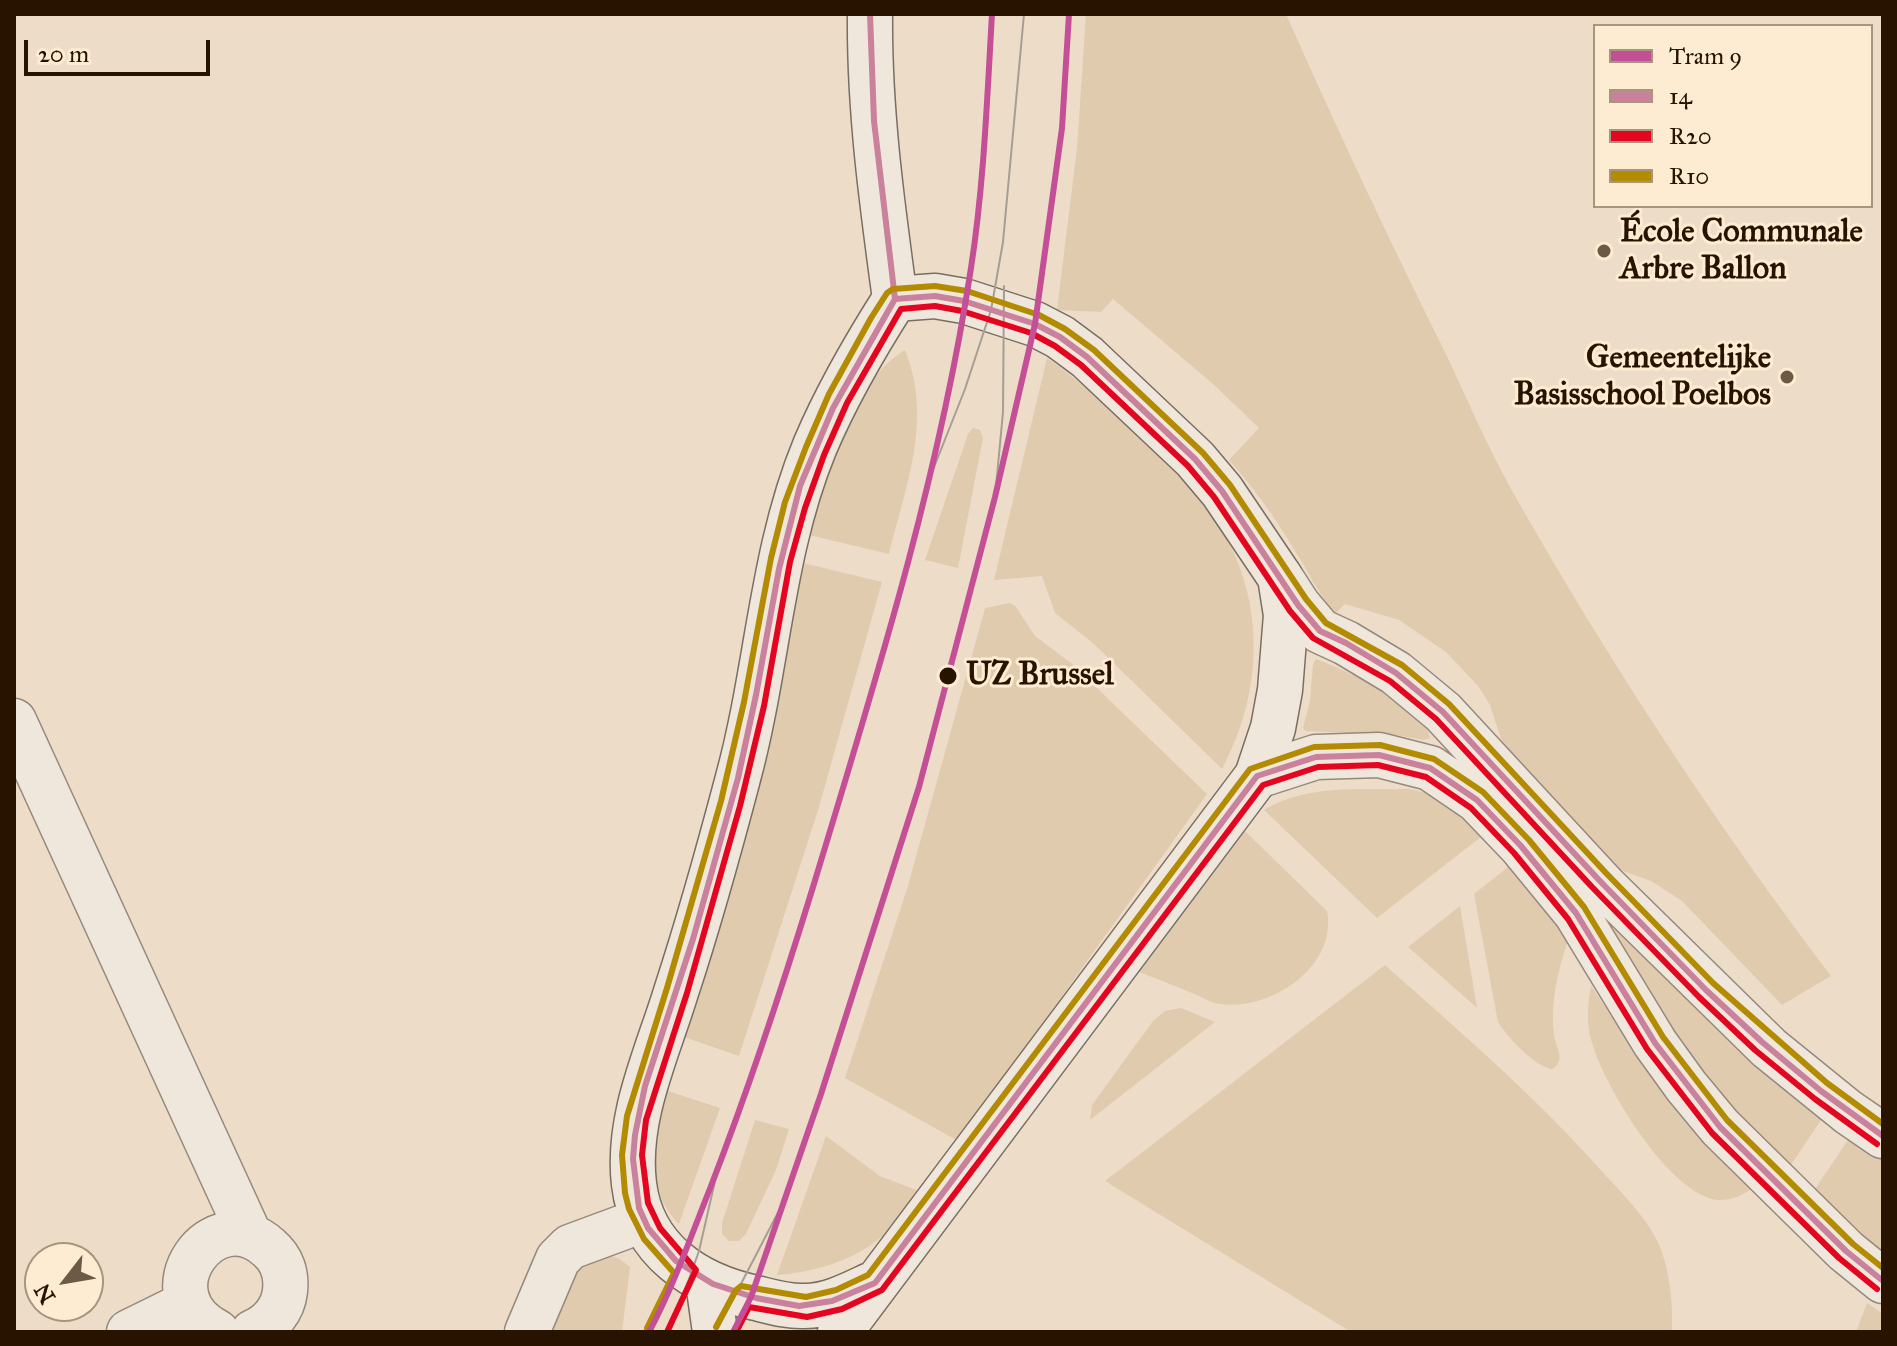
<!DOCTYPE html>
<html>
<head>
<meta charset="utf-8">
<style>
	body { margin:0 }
	#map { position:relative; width:1897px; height:1346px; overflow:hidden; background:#edddc8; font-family:"IM FELL Great Primer",serif }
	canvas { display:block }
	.frame { position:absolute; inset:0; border:16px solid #271300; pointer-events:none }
	.legend { position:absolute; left:1593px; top:24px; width:280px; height:184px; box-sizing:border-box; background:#fdebd2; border:2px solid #a7957e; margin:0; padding:10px 14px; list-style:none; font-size:24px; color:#271300 }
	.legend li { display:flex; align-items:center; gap:16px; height:40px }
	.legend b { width:40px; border:2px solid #a7957e }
	.north { position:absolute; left:24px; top:1242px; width:80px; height:80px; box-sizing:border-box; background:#fdebd2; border:2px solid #a7957e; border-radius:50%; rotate:239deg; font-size:22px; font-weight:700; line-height:32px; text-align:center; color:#271300 }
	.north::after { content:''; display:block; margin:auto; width:28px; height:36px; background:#6c5a46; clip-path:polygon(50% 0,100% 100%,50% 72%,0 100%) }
	.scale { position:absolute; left:24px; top:40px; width:186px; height:36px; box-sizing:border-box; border:4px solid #271300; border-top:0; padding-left:10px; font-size:24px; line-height:28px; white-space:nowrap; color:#271300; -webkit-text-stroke:6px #fdebd2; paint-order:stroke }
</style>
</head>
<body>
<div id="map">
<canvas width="1897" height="1346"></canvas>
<div class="frame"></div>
<ul class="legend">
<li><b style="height:10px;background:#c44f97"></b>Tram 9</li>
<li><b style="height:10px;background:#c9819c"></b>14</li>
<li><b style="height:10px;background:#e40521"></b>R20</li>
<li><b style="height:10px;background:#b38b00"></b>R10</li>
</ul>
<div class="north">N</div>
<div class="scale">20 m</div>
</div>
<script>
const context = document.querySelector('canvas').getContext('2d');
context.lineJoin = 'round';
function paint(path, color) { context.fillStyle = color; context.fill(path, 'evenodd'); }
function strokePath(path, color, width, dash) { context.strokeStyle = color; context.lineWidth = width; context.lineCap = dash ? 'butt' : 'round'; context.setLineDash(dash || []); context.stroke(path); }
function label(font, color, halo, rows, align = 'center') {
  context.font = font + ' "IM FELL Great Primer",serif'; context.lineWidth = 6; context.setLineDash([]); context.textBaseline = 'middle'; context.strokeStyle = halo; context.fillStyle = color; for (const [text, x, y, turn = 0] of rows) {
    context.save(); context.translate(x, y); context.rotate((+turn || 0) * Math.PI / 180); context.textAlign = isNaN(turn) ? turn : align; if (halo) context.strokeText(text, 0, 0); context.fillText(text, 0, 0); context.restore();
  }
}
paint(new Path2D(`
	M 1086,14 L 1286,14 C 1337,129 1390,242 1446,354 C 1468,401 1489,450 1515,496 C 1610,663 1715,823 1831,976 L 1782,1005 L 1682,901 L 1651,881 L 1623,871 L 1620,873 L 1497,744 L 1501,739 L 1490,705 L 1478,686 L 1446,652 L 1399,620 L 1345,604 L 1336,613 C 1318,595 1309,572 1295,551 C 1276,519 1254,488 1229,460 L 1259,428 L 1213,384 L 1113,299 L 1101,312 L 1057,310 L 1077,148 Z
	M 905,350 C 933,418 906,486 889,554 L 809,535 C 826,476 850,383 905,350 Z
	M 1047,358 C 1086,385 1121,417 1154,450 C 1174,471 1198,494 1215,519 C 1266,595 1265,689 1222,769 L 1094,644 L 1055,613 L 1042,576 L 994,580 Z
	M 973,428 L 980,430 L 983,438 L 958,568 L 925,560 L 968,434 Z
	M 803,563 L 882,582 L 819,807 L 739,1056 L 684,1037 C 732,882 771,723 803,563 Z
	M 1010,603 L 1016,607 L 1035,636 L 1071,663 L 1207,794 L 958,1141 L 845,1078 L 907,889 L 985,608 Z
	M 1316,659 C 1343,669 1427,706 1430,738 L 1424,740 L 1396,735 L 1305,731 L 1303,728 L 1310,701 L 1313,664 Z
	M 1408,789 C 1439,793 1461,815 1481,837 L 1377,918 L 1264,810 C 1307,784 1360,790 1408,789 Z
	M 1242,828 L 1327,911 C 1338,966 1271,1011 1221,1004 C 1211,1003 1202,997 1192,993 C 1173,985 1154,978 1134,970 Z
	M 1509,866 L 1549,908 L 1568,940 C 1558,971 1550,1002 1554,1035 C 1556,1048 1566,1059 1553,1069 C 1537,1069 1506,1036 1498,1022 L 1474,894 Z
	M 1460,906 L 1477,1008 L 1408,947 Z
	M 1616,929 L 1756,1064 L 1823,1117 L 1789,1168 L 1737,1116 L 1668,1028 L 1612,931 Z
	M 1385,965 C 1458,1030 1532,1093 1597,1166 C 1618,1189 1644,1214 1658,1242 C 1670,1269 1673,1303 1672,1332 L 1351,1332 L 1105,1181 Z
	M 1591,986 L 1669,1102 L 1753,1189 C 1741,1195 1731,1201 1718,1200 C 1670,1195 1606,1089 1593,1046 C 1586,1025 1587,1007 1591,986 Z
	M 1181,1008 L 1215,1022 L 1090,1120 L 1092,1105 L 1153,1021 L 1165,1011 Z
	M 668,1091 L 720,1108 L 679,1224 C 657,1202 650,1172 653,1140 C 654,1124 663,1106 668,1091 Z
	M 755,1120 L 789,1129 L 776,1170 L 746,1234 L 739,1241 L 729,1241 L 722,1234 L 722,1223 Z
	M 826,1136 L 880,1176 L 921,1192 C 910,1205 900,1220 888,1231 C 860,1259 816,1272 777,1275 Z
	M 1850,1137 L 1883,1160 L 1883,1257 L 1813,1192 Z
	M 603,1254 L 618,1258 L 630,1267 L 622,1332 L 546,1332 L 573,1268 Z
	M 1867,1303 L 1883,1314 L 1883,1332 L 1856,1332 Z`), '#e1cbaf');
const street = new Path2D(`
	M 1280,577 L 1298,605 L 1320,631 L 1346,643 L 1396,673 L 1443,712 L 1604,886 L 1769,1048 L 1848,1112 L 1883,1136
	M 14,721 L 250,1236
	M 1257,776 L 1316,757 L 1379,755 L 1430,768 L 1477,800 L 1521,846 L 1576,913 L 1655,1043 L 1686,1086 L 1720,1127 L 1846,1251 L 1883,1281
	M 129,1332 L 188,1303
	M 217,1332 C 143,1294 214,1197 269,1248 C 282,1259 287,1274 285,1291 C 283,1310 270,1325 253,1332
	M 527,1332 L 558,1259 L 570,1247 L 643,1220`);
const secondary = new Path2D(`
	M 870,14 C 869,110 882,204 895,299 C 865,346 837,394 815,446 C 771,552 768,668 738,778 C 719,850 699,922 676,992 C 657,1054 626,1118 634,1184 C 642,1251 696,1285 756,1298 C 772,1302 789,1307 805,1306 C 830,1306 853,1293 875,1283
	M 708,1282 L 715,1332
	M 840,1332 L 1257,776 L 1273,728 L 1280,690 L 1286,615 L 1280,577 L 1222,491 L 1195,459 L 1087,357 L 1060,337 L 1035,324 L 964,301 L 935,296 L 895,299`);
strokePath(street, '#95897c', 47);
strokePath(secondary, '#796e61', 47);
strokePath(street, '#efe7dc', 44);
strokePath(secondary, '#efe7dc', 44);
strokePath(new Path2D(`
	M 925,490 L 965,389 L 991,310 L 1003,242 L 1024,14
	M 995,497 L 1003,412 L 1004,286
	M 670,1332 L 699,1251 L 718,1168
	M 716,1332 L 785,1199`), '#a69e94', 2);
strokePath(new Path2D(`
	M 870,14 L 874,121 L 895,299 L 833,408 L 800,486 L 779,569 L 756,695 L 738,778 L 693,939 L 645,1086 L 635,1135 L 633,1159 L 639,1208 L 648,1228 L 676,1261 L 713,1284 L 756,1298 L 799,1306 L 832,1301 L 875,1283 L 1257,776 L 1316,757 L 1379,755 L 1430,768 L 1477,800 L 1521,846 L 1576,913 L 1655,1043 L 1720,1127 L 1846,1251 L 1883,1281
	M 895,299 L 935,296 L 964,301 L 1035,324 L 1060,337 L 1087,357 L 1195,459 L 1222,491 L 1298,605 L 1320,631 L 1346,643 L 1396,673 L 1443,712 L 1599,880 L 1706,990 L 1762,1042 L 1821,1091 L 1883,1136`), '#c9819c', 6);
strokePath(new Path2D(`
	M 667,1332 L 696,1270 L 660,1228 L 648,1203 L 642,1155 L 646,1120 L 687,993 L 740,806 L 764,706 L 790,562 L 805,508 L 824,455 L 847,403 L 901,309 L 935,306 L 962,311 L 1031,333 L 1055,346 L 1081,365 L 1188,466 L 1214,497 L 1290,611 L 1313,638 L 1390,681 L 1436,719 L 1592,887 L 1699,997 L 1755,1050 L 1815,1099 L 1877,1144
	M 736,1332 L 749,1307 L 807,1317 L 842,1309 L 882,1290 L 1263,785 L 1318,767 L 1378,765 L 1426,777 L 1471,808 L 1514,853 L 1568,919 L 1647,1049 L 1712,1133 L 1839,1258 L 1877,1289`), '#e40521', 6);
strokePath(new Path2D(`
	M 716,1327 L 736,1290 L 741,1286 L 806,1297 L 836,1290 L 868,1275 L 1250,769 L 1314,747 L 1380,745 L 1434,759 L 1483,792 L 1529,840 L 1584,907 L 1663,1037 L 1727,1120 L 1853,1244 L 1883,1268
	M 647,1328 L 674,1273 L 644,1239 L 629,1209 L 625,1193 L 622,1155 L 627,1116 L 667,988 L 721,801 L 744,702 L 771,558 L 785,502 L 806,447 L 829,394 L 871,318 L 887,293 L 893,289 L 935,286 L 967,291 L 1039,315 L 1065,329 L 1094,350 L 1203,453 L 1230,485 L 1306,599 L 1326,623 L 1402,665 L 1449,704 L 1606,873 L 1713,983 L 1827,1083 L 1883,1124`), '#b38b00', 6);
strokePath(new Path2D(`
	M 649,1332 C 674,1285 691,1236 711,1186 C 749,1088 782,988 813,887 C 875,683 939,479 971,268 C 984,184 987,99 992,14
	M 733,1332 L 751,1297 L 821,1094 L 919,787 L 995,497 L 1035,324 L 1062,128 L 1069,14`), '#c44f97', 6);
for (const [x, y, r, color] of [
	[1604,251,8,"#6c5a46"],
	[1787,377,8,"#6c5a46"],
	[948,676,10,"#271300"]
]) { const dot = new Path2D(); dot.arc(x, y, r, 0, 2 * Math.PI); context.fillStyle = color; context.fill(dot); strokePath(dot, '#fdebd2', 3); }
label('bold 32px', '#271300', '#fdebd2', [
	["École Communale",1620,233],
	["Arbre Ballon",1620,270],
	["Gemeentelijke",1771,359,"right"],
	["Basisschool Poelbos",1771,396,"right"]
], 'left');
label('bold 32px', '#271300', '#fdebd2', [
	["UZ Brussel",966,676]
], 'left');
</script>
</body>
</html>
